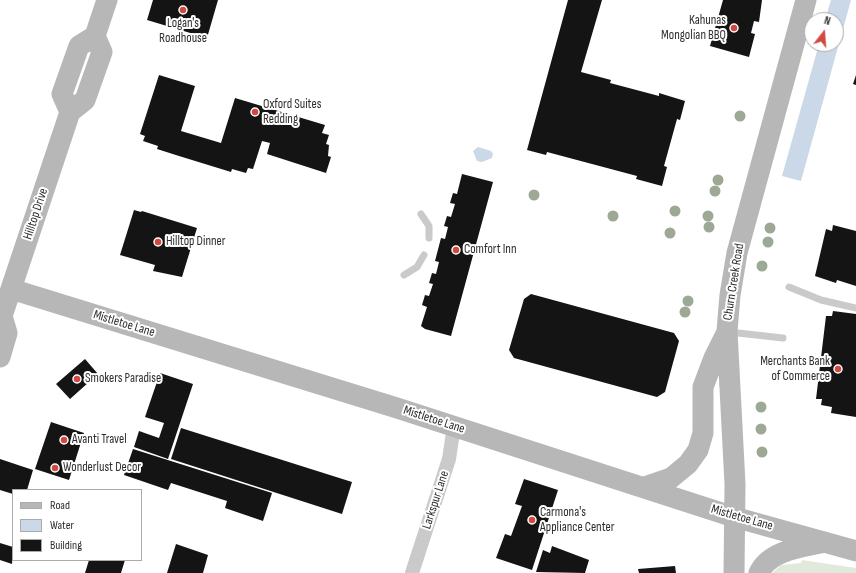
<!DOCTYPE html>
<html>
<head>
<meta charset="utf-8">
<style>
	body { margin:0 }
	#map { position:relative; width:856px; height:573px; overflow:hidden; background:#fff; font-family:"Sofia Sans Condensed",sans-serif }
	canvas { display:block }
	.legend { position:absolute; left:12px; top:489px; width:130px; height:72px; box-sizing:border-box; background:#fff; border:1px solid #ababab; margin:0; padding:5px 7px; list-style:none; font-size:12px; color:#2d2d2d }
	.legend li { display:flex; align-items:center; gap:8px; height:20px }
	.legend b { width:20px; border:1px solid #ababab }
	.north { position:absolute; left:804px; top:12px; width:40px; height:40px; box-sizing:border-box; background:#fff; border:1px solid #ababab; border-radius:50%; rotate:17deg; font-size:11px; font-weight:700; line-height:16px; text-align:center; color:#2d2d2d }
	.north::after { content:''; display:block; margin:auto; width:14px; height:18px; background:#d14942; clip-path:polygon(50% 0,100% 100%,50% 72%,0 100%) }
</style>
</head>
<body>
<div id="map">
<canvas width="856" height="573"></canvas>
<ul class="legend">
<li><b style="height:5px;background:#b7b7b7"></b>Road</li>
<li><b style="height:11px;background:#cad8e7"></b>Water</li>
<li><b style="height:11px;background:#141414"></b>Building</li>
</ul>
<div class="north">N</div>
</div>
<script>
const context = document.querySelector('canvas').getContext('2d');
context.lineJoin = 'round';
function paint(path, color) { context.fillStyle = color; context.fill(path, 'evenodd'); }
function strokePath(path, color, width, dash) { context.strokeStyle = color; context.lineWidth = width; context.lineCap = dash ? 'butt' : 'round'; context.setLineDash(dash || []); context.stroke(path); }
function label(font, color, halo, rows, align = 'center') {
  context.font = font + ' "Sofia Sans Condensed",sans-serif'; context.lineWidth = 4; context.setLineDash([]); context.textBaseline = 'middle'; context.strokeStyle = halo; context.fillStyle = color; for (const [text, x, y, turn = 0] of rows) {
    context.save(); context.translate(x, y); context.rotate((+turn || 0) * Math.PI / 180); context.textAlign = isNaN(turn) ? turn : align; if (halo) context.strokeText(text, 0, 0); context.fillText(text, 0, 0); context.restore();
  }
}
paint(new Path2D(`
	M 802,560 L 856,568 L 856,573 L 772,573 L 781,565 L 801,563 Z`), '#e1e9dc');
paint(new Path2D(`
	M 831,0 L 851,0 L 801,181 L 782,176 L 819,44 L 836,44 L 836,20 L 825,20 Z
	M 478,147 L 491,151 L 493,154 L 492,158 L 482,162 L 477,161 L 473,151 Z`), '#cad8e7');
paint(new Path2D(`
	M 153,0 L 218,0 L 207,38 L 147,20 Z
	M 568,0 L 602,0 L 581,72 L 611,80 L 610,83 L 659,96 L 659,93 L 685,101 L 680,120 L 677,119 L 664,166 L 667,167 L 662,186 L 636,179 L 637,176 L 547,152 L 546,155 L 527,150 Z
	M 723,0 L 762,0 L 759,22 L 754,21 L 751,33 L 755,34 L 749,57 L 710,46 Z
	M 159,75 L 195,86 L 181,131 L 221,143 L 235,98 L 325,125 L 322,133 L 329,135 L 326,144 L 329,145 L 328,156 L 331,157 L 326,173 L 267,154 L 270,143 L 262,141 L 253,169 L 248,168 L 246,173 L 232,169 L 231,172 L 179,156 L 157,149 L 158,146 L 143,141 L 145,136 L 140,134 Z
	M 856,75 L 856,85 L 853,84 Z
	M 462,174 L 493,182 L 451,336 L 425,329 L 421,326 L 427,307 L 422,305 L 425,295 L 429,296 L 433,284 L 429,283 L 432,273 L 436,274 L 439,262 L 435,261 L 441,238 L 445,239 L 448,227 L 444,226 L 447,216 L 451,217 L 455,204 L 450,203 L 453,193 L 457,194 Z
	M 134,210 L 141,212 L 142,211 L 197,228 L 182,277 L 153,271 L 155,265 L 120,255 Z
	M 833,225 L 856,231 L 856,286 L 837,280 L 836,283 L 815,276 L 826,229 L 832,231 Z
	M 531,294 L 674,333 L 679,341 L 665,392 L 657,397 L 514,358 L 509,350 L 524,299 Z
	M 833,311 L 856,314 L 856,417 L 831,413 L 832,407 L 821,405 L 822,399 L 816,399 L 826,316 L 832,316 Z
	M 85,359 L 98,374 L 70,399 L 56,384 Z
	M 160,373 L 193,384 L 168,459 L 134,447 L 139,431 L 159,438 L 164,423 L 145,417 Z
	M 51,422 L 84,433 L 69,480 L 35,469 Z
	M 181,428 L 352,482 L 342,514 L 171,459 Z
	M 133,449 L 272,493 L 263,521 L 225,508 L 227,501 L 171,483 L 168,490 L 124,475 Z
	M 0,459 L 33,470 L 27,490 L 13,490 L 13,494 L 0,490 Z
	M 524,479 L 558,490 L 532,570 L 496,558 L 505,534 L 511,536 L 522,506 L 515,504 Z
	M 0,543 L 13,547 L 12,564 L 0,560 Z
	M 176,544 L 208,555 L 203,573 L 167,573 Z
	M 552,546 L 589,560 L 585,573 L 536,572 L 543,550 L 550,553 Z
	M 89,560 L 125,560 L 121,573 L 85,573 Z
	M 675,566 L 676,573 L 639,573 L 638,569 Z`), '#141414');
strokePath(new Path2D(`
	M 421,214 L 429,226 L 429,238
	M 404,275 L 417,267 L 424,255
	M 789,287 L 821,300 L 856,308
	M 729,332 L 783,338`), '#cacaca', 7);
strokePath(new Path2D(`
	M 412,573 L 449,459 L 454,426`), '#cacaca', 14);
strokePath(new Path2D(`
	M 70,112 L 62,94 L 79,46 L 95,36 L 107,0
	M 11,289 L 397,408 L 734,517 L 856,551
	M 0,357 L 7,333 L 2,316 L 70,112 L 85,100 L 102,52 L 95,36
	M 645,487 L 671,478 L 688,464 L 698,450 L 703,433 L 703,387 L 714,358 L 727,332
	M 734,573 L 735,484 L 727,331 L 730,295 L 737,253 L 806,0
	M 759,573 C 769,550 803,547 825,542`), '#b7b7b7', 21);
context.fillStyle = '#9da995';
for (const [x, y] of [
	[740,116],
	[718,180],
	[715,191],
	[534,195],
	[675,211],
	[613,216],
	[708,216],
	[709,227],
	[770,228],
	[670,233],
	[768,242],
	[762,266],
	[688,301],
	[685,312],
	[761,407],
	[761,429],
	[762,452]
]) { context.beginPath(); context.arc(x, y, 5.5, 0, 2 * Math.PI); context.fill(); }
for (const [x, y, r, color] of [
	[183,10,4,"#d14942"],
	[734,28,4,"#d14942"],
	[255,112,4,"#d14942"],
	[158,242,4,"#d14942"],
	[456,250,4,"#d14942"],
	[838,369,4,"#d14942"],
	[77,379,4,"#d14942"],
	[64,440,4,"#d14942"],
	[55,468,4,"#d14942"],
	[532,520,4,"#d14942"]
]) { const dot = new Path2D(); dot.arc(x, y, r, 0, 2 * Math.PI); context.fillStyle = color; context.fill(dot); strokePath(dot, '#fff', 1.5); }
label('13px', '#2d2d2d', '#fff', [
	["Kahunas",726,21,"right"],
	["Mongolian BBQ",726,36,"right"],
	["Logan's",183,24,"center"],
	["Roadhouse",183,39,"center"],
	["Oxford Suites",263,105],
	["Redding",263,120],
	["Hilltop Dinner",166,242],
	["Comfort Inn",464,250],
	["Merchants Bank",830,362,"right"],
	["of Commerce",830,377,"right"],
	["Smokers Paradise",85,379],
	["Avanti Travel",72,440],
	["Wonderlust Decor",63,468],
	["Carmona's",540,513],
	["Appliance Center",540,528]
], 'left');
label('13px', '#2d2d2d', '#fff', [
	["Hilltop Drive",36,214,-72],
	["Churn Creek Road",734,282,-81],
	["Mistletoe Lane",124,324,17],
	["Mistletoe Lane",434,420,18],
	["Larkspur Lane",436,500,-72],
	["Mistletoe Lane",742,518,16]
]);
</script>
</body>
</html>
